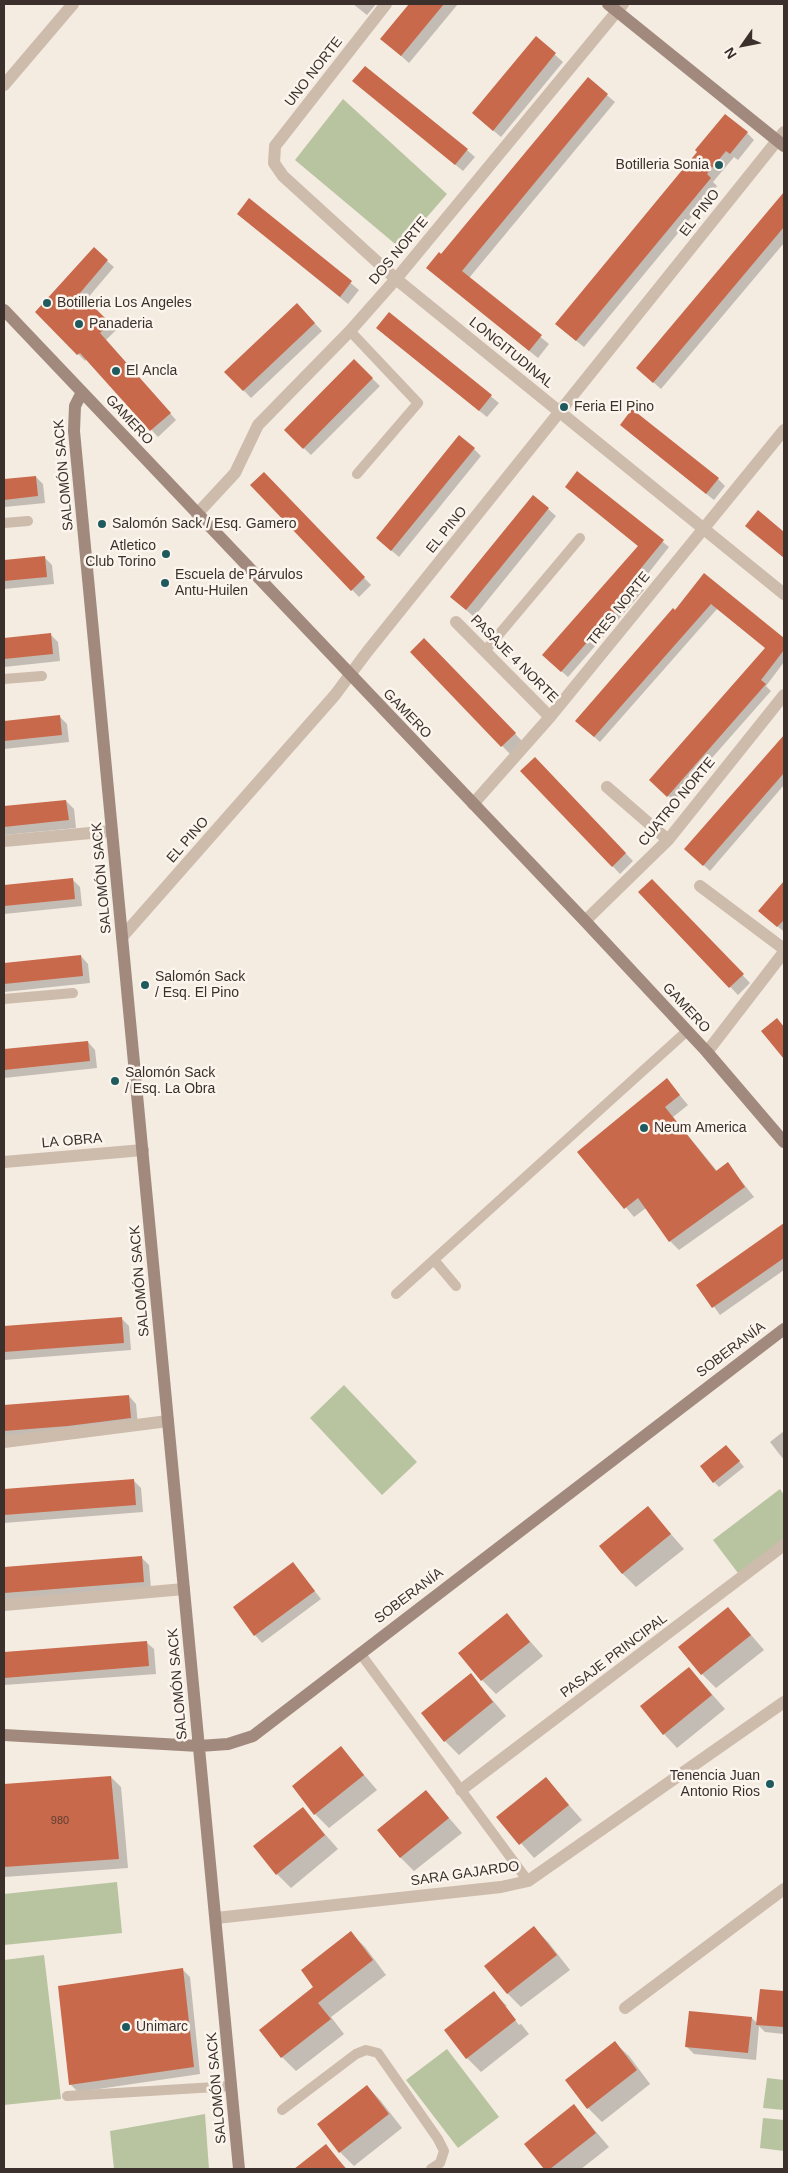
<!DOCTYPE html>
<html>
<head>
<meta charset="utf-8">
<style>
	body { margin:0 }
	#map { position:relative; width:788px; height:2173px; overflow:hidden; background:#f4ebe1; font-family:Arial,sans-serif }
	canvas { display:block }
	.frame { position:absolute; inset:0; border:5px solid #3b302b; pointer-events:none }
	.north { position:absolute; left:718px; top:20px; width:50px; height:50px; -webkit-text-stroke:4px #fbf5ee; paint-order:stroke; rotate:237deg; font-size:14px; font-weight:700; line-height:20px; text-align:center; color:#3b302b }
	.north::after { content:''; display:block; margin:auto; width:18px; height:22px; background:#3b302b; clip-path:polygon(50% 0,100% 100%,50% 72%,0 100%) }
</style>
</head>
<body>
<div id="map">
<canvas width="788" height="2173"></canvas>
<div class="frame"></div>
<div class="north">N</div>
</div>
<script>
const context = document.querySelector('canvas').getContext('2d');
context.lineJoin = 'round';
function paint(path, color) { context.fillStyle = color; context.fill(path, 'evenodd'); }
function strokePath(path, color, width, dash) { context.strokeStyle = color; context.lineWidth = width; context.lineCap = dash ? 'butt' : 'round'; context.setLineDash(dash || []); context.stroke(path); }
function label(font, color, halo, rows, align = 'center') {
  context.font = font + ' Arial,sans-serif'; context.lineWidth = 5; context.setLineDash([]); context.textBaseline = 'middle'; context.strokeStyle = halo; context.fillStyle = color; for (const [text, x, y, turn = 0] of rows) {
    context.save(); context.translate(x, y); context.rotate((+turn || 0) * Math.PI / 180); context.textAlign = isNaN(turn) ? turn : align; if (halo) context.strokeText(text, 0, 0); context.fillText(text, 0, 0); context.restore();
  }
}
paint(new Path2D(`
	M 343,99 L 447,194 L 400,248 L 295,160 Z
	M 344,1385 L 417,1462 L 382,1495 L 310,1418 Z
	M 780,1489 L 784,1495 L 784,1545 L 741,1577 L 713,1540 Z
	M 117,1882 L 122,1933 L 4,1945 L 4,1894 Z
	M 44,1955 L 61,2099 L 4,2105 L 4,1960 Z
	M 447,2049 L 499,2117 L 458,2148 L 406,2080 Z
	M 767,2078 L 784,2080 L 784,2110 L 763,2108 Z
	M 205,2114 L 209,2169 L 114,2169 L 110,2131 Z
	M 763,2118 L 784,2120 L 784,2151 L 760,2148 Z`), '#b8c4a0');
paint(new Path2D(`
	M 353,4 L 376,4 L 367,15 Z
	M 411,4 L 458,4 L 409,63 L 382,39 Z
	M 536,38 L 563,62 L 501,137 L 482,121 Z
	M 588,79 L 615,102 L 469,278 L 549,344 L 538,358 L 436,275 L 441,255 Z
	M 354,81 L 467,150 L 475,157 L 463,171 Z
	M 747,133 L 754,140 L 738,160 L 734,157 L 713,182 L 717,186 L 584,347 L 564,331 L 699,152 Z
	M 784,194 L 784,243 L 661,389 L 637,368 Z
	M 249,200 L 359,290 L 348,304 L 238,214 Z
	M 107,261 L 114,267 L 86,300 L 116,330 L 106,340 L 176,420 L 158,437 L 87,359 L 85,361 L 37,312 Z
	M 304,312 L 322,331 L 251,398 L 226,372 Z
	M 389,313 L 499,403 L 487,417 L 385,335 Z
	M 354,361 L 380,386 L 311,455 L 285,430 Z
	M 629,432 L 718,479 L 725,486 L 714,500 Z
	M 474,449 L 481,456 L 399,557 L 385,545 Z
	M 264,473 L 371,585 L 359,597 L 252,485 Z
	M 578,473 L 669,547 L 639,585 L 644,590 L 568,677 L 550,661 L 639,547 L 567,487 Z
	M 36,477 L 43,484 L 45,503 L 4,507 L 4,480 Z
	M 548,509 L 556,516 L 474,617 L 452,597 Z
	M 44,557 L 52,565 L 54,584 L 4,589 L 4,562 Z
	M 705,575 L 784,639 L 784,662 L 766,686 L 771,691 L 674,801 L 656,785 L 766,648 L 717,609 L 600,742 L 582,726 Z
	M 51,635 L 58,642 L 60,661 L 4,667 L 4,640 Z
	M 424,639 L 522,741 L 510,754 L 411,652 Z
	M 59,716 L 67,724 L 69,742 L 4,749 L 4,722 Z
	M 784,736 L 784,785 L 710,871 L 686,849 Z
	M 535,759 L 633,861 L 620,874 L 522,771 Z
	M 66,801 L 74,809 L 76,828 L 4,835 L 4,808 Z
	M 72,879 L 80,887 L 82,906 L 4,914 L 4,886 Z
	M 652,880 L 750,983 L 738,995 L 639,892 Z
	M 784,883 L 784,929 L 783,931 L 760,911 Z
	M 81,956 L 88,964 L 90,983 L 4,992 L 4,964 Z
	M 88,1042 L 95,1050 L 97,1068 L 4,1078 L 4,1051 Z
	M 667,1080 L 688,1105 L 673,1117 L 717,1171 L 728,1164 L 754,1197 L 679,1250 L 670,1241 L 646,1208 L 634,1217 L 579,1152 Z
	M 781,1226 L 784,1229 L 784,1270 L 720,1315 L 698,1285 Z
	M 121,1318 L 129,1326 L 131,1350 L 4,1360 L 4,1328 Z
	M 129,1396 L 136,1404 L 138,1425 L 4,1438 L 4,1406 Z
	M 784,1431 L 784,1460 L 770,1442 Z
	M 731,1451 L 744,1467 L 719,1487 L 714,1482 Z
	M 133,1480 L 141,1488 L 143,1512 L 4,1523 L 4,1491 Z
	M 648,1508 L 684,1549 L 636,1587 L 622,1573 Z
	M 142,1558 L 149,1565 L 151,1589 L 4,1601 L 4,1568 Z
	M 293,1564 L 321,1599 L 262,1643 L 255,1635 Z
	M 728,1608 L 764,1650 L 716,1688 L 702,1674 Z
	M 507,1615 L 543,1656 L 496,1694 L 482,1680 Z
	M 146,1642 L 154,1649 L 156,1674 L 4,1685 L 4,1653 Z
	M 689,1668 L 725,1709 L 677,1748 L 664,1734 Z
	M 471,1675 L 506,1716 L 459,1755 L 445,1741 Z
	M 341,1748 L 377,1790 L 329,1828 L 315,1814 Z
	M 111,1777 L 121,1787 L 128,1868 L 4,1877 L 4,1785 Z
	M 546,1779 L 582,1820 L 534,1858 L 498,1817 Z
	M 426,1791 L 462,1833 L 414,1871 L 400,1857 Z
	M 302,1808 L 338,1849 L 291,1888 L 277,1874 Z
	M 534,1928 L 548,1942 L 570,1970 L 521,2007 L 508,1994 L 486,1966 Z
	M 351,1933 L 365,1947 L 386,1975 L 331,2017 L 344,2034 L 296,2071 L 282,2057 L 260,2030 L 315,1987 Z
	M 183,1970 L 190,1977 L 200,2074 L 78,2092 L 70,2084 Z
	M 761,1990 L 784,1992 L 784,2034 L 765,2032 L 759,2026 L 756,2060 L 694,2054 L 686,2046 L 752,2018 L 758,2024 Z
	M 494,1993 L 507,2006 L 504,2006 L 519,2025 L 521,2024 L 529,2034 L 481,2072 L 467,2058 Z
	M 615,2043 L 629,2056 L 650,2084 L 602,2122 L 588,2108 Z
	M 367,2086 L 380,2100 L 402,2128 L 354,2166 L 340,2152 Z
	M 574,2106 L 609,2147 L 581,2169 L 546,2169 L 525,2144 Z
	M 326,2146 L 347,2169 L 296,2169 Z`), '#0003');
paint(new Path2D(`
	M 409,4 L 444,4 L 401,56 L 380,39 Z
	M 536,36 L 556,53 L 493,131 L 472,113 Z
	M 365,66 L 468,149 L 455,165 L 352,81 Z
	M 588,77 L 608,94 L 462,271 L 542,335 L 529,351 L 426,268 L 439,252 L 441,254 Z
	M 725,114 L 748,132 L 730,154 L 726,151 L 707,174 L 711,178 L 576,341 L 555,324 L 697,152 L 695,150 Z
	M 784,192 L 784,227 L 653,383 L 636,368 Z
	M 249,198 L 352,281 L 340,297 L 237,214 Z
	M 94,247 L 108,260 L 80,293 L 110,323 L 100,333 L 171,413 L 150,431 L 80,353 L 77,355 L 35,312 Z
	M 297,303 L 315,323 L 243,391 L 224,372 Z
	M 389,312 L 492,395 L 479,411 L 376,328 Z
	M 354,359 L 373,378 L 303,449 L 284,430 Z
	M 632,409 L 719,478 L 706,494 L 620,425 Z
	M 459,435 L 475,448 L 391,551 L 376,538 Z
	M 577,471 L 664,540 L 633,578 L 639,583 L 561,672 L 542,655 L 638,546 L 565,487 Z
	M 264,472 L 365,577 L 351,591 L 250,485 Z
	M 36,476 L 38,496 L 4,500 L 4,479 Z
	M 533,495 L 549,508 L 466,610 L 450,597 Z
	M 758,510 L 784,532 L 784,558 L 745,526 Z
	M 45,556 L 47,577 L 4,581 L 4,560 Z
	M 704,573 L 784,638 L 784,650 L 761,680 L 766,684 L 667,797 L 649,780 L 765,648 L 711,604 L 594,737 L 575,721 L 673,608 L 675,610 Z
	M 51,633 L 53,654 L 4,659 L 4,638 Z
	M 424,638 L 516,733 L 501,747 L 410,652 Z
	M 60,715 L 62,735 L 4,741 L 4,721 Z
	M 784,735 L 784,773 L 703,866 L 684,849 Z
	M 535,757 L 626,853 L 612,867 L 520,771 Z
	M 66,800 L 69,820 L 4,827 L 4,806 Z
	M 73,878 L 75,899 L 4,906 L 4,885 Z
	M 652,879 L 744,974 L 729,988 L 638,892 Z
	M 784,881 L 784,920 L 777,927 L 758,911 Z
	M 81,955 L 83,976 L 4,984 L 4,963 Z
	M 777,1018 L 784,1027 L 784,1059 L 761,1031 Z
	M 88,1041 L 90,1061 L 4,1070 L 4,1049 Z
	M 667,1078 L 680,1095 L 665,1107 L 716,1171 L 728,1162 L 745,1187 L 669,1242 L 638,1198 L 624,1209 L 577,1152 Z
	M 784,1223 L 784,1258 L 712,1308 L 696,1285 Z
	M 122,1317 L 124,1343 L 4,1352 L 4,1326 Z
	M 129,1395 L 131,1418 L 68,1426 L 4,1431 L 4,1405 Z
	M 726,1445 L 740,1461 L 713,1483 L 700,1466 Z
	M 134,1479 L 136,1505 L 4,1515 L 4,1489 Z
	M 648,1506 L 671,1534 L 622,1574 L 599,1546 Z
	M 142,1556 L 144,1582 L 4,1593 L 4,1567 Z
	M 293,1562 L 315,1591 L 254,1636 L 233,1607 Z
	M 728,1607 L 751,1635 L 701,1675 L 678,1647 Z
	M 507,1613 L 530,1642 L 481,1681 L 458,1653 Z
	M 147,1641 L 149,1666 L 4,1678 L 4,1652 Z
	M 689,1667 L 712,1695 L 663,1735 L 640,1706 Z
	M 471,1673 L 493,1702 L 444,1742 L 421,1713 Z
	M 341,1746 L 364,1775 L 314,1815 L 292,1786 Z
	M 111,1776 L 119,1859 L 4,1867 L 4,1784 Z
	M 546,1777 L 569,1805 L 519,1845 L 496,1817 Z
	M 426,1790 L 449,1818 L 400,1858 L 377,1830 Z
	M 303,1807 L 325,1835 L 276,1875 L 253,1846 Z
	M 534,1926 L 557,1955 L 507,1994 L 484,1966 Z
	M 351,1931 L 373,1960 L 318,2003 L 331,2019 L 281,2058 L 259,2030 L 313,1987 L 301,1970 Z
	M 183,1968 L 194,2067 L 69,2085 L 58,1986 Z
	M 760,1989 L 784,1991 L 784,2027 L 756,2025 Z
	M 494,1991 L 516,2020 L 466,2059 L 444,2030 Z
	M 689,2011 L 752,2017 L 748,2053 L 685,2047 Z
	M 615,2041 L 637,2070 L 587,2109 L 565,2080 Z
	M 367,2085 L 389,2114 L 339,2153 L 317,2124 Z
	M 574,2104 L 596,2133 L 550,2169 L 544,2169 L 524,2144 Z
	M 326,2144 L 346,2169 L 294,2169 Z`), '#c8694b');
strokePath(new Path2D(`
	M 350,331 L 418,403 L 357,474
	M 4,523 L 28,521
	M 485,651 L 580,538
	M 4,679 L 42,676
	M 4,999 L 73,993
	M 434,1260 L 456,1286
	M 396,1294 L 687,1031
	M 360,1653 L 528,1881
	M 67,2096 L 232,2086
	M 282,2110 L 356,2054 L 366,2050 L 378,2053 L 438,2139 L 444,2151 L 440,2163 L 431,2169`), '#cdbbac', 10);
strokePath(new Path2D(`
	M 386,4 L 275,146 L 274,163 L 283,176 L 396,279 L 784,594
	M 4,85 L 73,4
	M 197,514 L 235,473 L 258,425 L 350,331 L 396,279 L 623,4
	M 456,622 L 550,717
	M 607,787 L 668,840
	M 473,804 L 550,717 L 784,430
	M 4,841 L 112,831
	M 700,886 L 784,949
	M 585,921 L 668,840 L 784,695
	M 122,937 L 335,695 L 367,652 L 784,132
	M 707,1052 L 784,952
	M 4,1162 L 143,1150
	M 4,1442 L 168,1421
	M 4,1605 L 184,1589
	M 461,1790 L 784,1545
	M 216,1918 L 501,1887 L 528,1881 L 784,1702
	M 625,2008 L 784,1889`), '#cdbbac', 12);
strokePath(new Path2D(`
	M 608,4 L 784,146
	M 4,310 L 585,921 L 707,1052 L 784,1142
	M 82,392 L 75,406 L 74,431 L 239,2169
	M 4,1735 L 199,1746 L 228,1744 L 253,1736 L 784,1329`), '#a18a7d', 12);
for (const [x, y, r, color] of [
	[719,165,5,"#1f5a5e"],
	[47,303,5,"#1f5a5e"],
	[79,324,5,"#1f5a5e"],
	[116,371,5,"#1f5a5e"],
	[564,407,5,"#1f5a5e"],
	[102,524,5,"#1f5a5e"],
	[166,554,5,"#1f5a5e"],
	[165,583,5,"#1f5a5e"],
	[145,985,5,"#1f5a5e"],
	[115,1081,5,"#1f5a5e"],
	[644,1128,5,"#1f5a5e"],
	[770,1784,5,"#1f5a5e"],
	[126,2027,5,"#1f5a5e"]
]) { const dot = new Path2D(); dot.arc(x, y, r, 0, 2 * Math.PI); context.fillStyle = color; context.fill(dot); strokePath(dot, '#fbf5ee', 2); }
label('11px', '#5e3e33', null, [
	["980",60,1821]
]);
label('14px', '#3b302b', '#fbf5ee', [
	["UNO NORTE",314,72,-52],
	["EL PINO",700,213,-52],
	["DOS NORTE",399,251,-50],
	["LONGITUDINAL",511,353,39],
	["GAMERO",129,420,47],
	["SALOMÓN SACK",64,475,-95],
	["EL PINO",447,530,-51],
	["TRES NORTE",619,609,-51],
	["PASAJE 4 NORTE",514,659,45],
	["GAMERO",407,714,46],
	["CUATRO NORTE",677,802,-50],
	["EL PINO",188,840,-49],
	["SALOMÓN SACK",102,878,-95],
	["GAMERO",686,1008,47],
	["LA OBRA",72,1141,-5],
	["SALOMÓN SACK",140,1281,-95],
	["SOBERANÍA",731,1350,-37],
	["SOBERANÍA",409,1596,-37],
	["PASAJE PRINCIPAL",614,1656,-37],
	["SALOMÓN SACK",178,1684,-95],
	["SARA GAJARDO",465,1874,-8],
	["SALOMÓN SACK",217,2088,-95]
]);
label('14px', '#3b302b', '#fbf5ee', [
	["Botilleria Sonia",709,165,"right"],
	["Botilleria Los Angeles",57,303],
	["Panaderia",89,324],
	["El Ancla",126,371],
	["Feria El Pino",574,407],
	["Salomón Sack / Esq. Gamero",112,524],
	["Atletico",156,546,"right"],
	["Club Torino",156,562,"right"],
	["Escuela de Párvulos",175,575],
	["Antu-Huilen",175,591],
	["Salomón Sack",155,977],
	["/ Esq. El Pino",155,993],
	["Salomón Sack",125,1073],
	["/ Esq. La Obra",125,1089],
	["Neum America",654,1128],
	["Tenencia Juan",760,1776,"right"],
	["Antonio Rios",760,1792,"right"],
	["Unimarc",136,2027]
], 'left');
</script>
</body>
</html>
